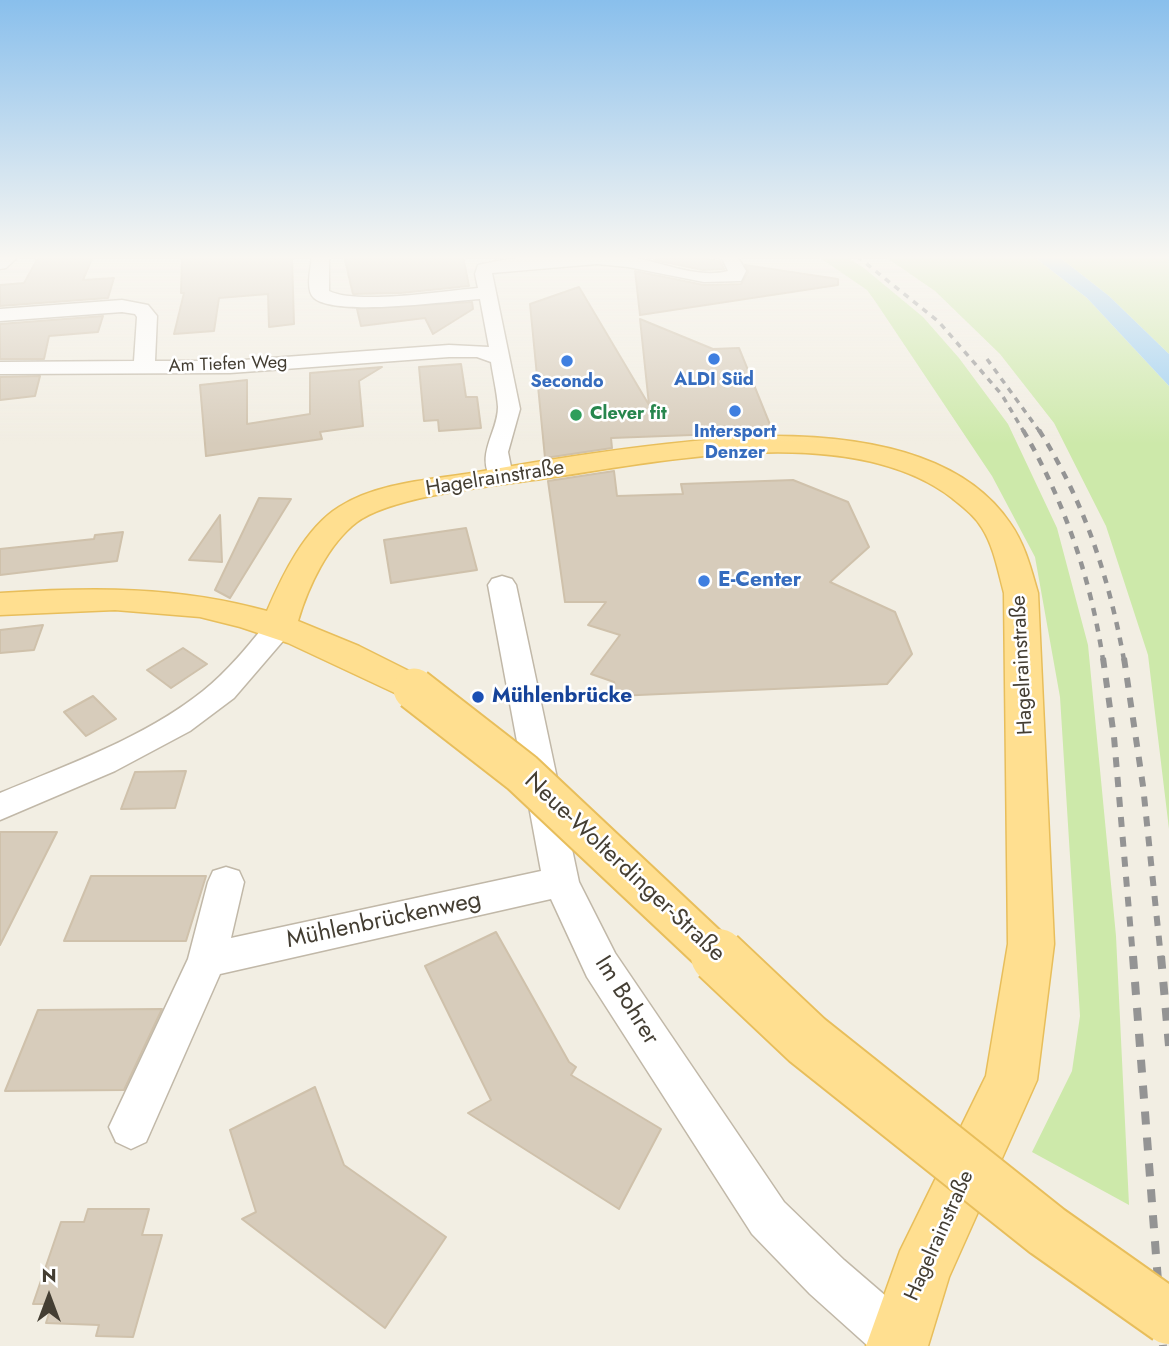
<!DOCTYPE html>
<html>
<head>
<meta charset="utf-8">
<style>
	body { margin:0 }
	#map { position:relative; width:1169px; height:1346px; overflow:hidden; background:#f2eee3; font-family:Jost,sans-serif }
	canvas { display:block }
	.north { position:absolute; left:14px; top:1262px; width:70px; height:70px; -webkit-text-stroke:5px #fff; paint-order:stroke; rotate:0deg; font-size:19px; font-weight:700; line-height:28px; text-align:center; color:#443e33 }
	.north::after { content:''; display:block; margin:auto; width:24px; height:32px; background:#443e33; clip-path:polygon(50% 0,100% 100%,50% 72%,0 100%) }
</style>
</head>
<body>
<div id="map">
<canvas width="1169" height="1346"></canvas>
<div class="north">N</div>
</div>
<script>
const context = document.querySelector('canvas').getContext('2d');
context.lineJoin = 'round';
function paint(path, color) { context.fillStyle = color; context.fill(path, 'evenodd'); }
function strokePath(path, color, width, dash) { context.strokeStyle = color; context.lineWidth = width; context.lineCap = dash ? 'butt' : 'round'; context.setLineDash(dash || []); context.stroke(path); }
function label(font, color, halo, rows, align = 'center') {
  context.font = font + ' Jost,sans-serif'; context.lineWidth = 5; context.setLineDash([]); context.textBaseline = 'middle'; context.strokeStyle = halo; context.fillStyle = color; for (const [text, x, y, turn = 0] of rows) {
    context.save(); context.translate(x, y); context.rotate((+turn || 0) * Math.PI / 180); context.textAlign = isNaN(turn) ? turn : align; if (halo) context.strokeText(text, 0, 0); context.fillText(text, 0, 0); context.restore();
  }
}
paint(new Path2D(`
	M 817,256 L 845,256 L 864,268 L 923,317 L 959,358 L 1008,424 L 1057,528 L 1088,645 L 1116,936 L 1129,1205 L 1032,1152 L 1072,1071 L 1080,1016 L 1060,697 L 1035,557 L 992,476 L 875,301 L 867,290 Z
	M 884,256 L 1033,256 L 1087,298 L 1169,386 L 1169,829 L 1148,655 L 1106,526 L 1054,423 L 1000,354 L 935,291 Z
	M 1058,256 L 1169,256 L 1169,354 L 1109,296 Z`), '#cde9aa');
paint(new Path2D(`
	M 1033,256 L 1058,256 L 1109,296 L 1169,354 L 1169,386 L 1087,298 Z`), '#9ccff3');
const building = new Path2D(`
	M 39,256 L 93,256 L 83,280 L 114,278 L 108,298 L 0,306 L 0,285 L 24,283 Z
	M 182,256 L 292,256 L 294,324 L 269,327 L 268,294 L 219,298 L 214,331 L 174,334 L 184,293 L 181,293 Z
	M 344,256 L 463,256 L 469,286 L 401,293 L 353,294 Z
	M 665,256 L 707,256 L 707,259 L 720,261 L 724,269 L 703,270 L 654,260 Z
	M 745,265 L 838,279 L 838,285 L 640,315 L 635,271 L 704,285 L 741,284 L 748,272 Z
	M 579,287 L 649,405 L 640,319 L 713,349 L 739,348 L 773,432 L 611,438 L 612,448 L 545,458 L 530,304 Z
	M 472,302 L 473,309 L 433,334 L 425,318 L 361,326 L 357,309 Z
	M 103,316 L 98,332 L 49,336 L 44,359 L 0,359 L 0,324 Z
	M 461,364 L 466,397 L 477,397 L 481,428 L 439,431 L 438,420 L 424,421 L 419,367 Z
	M 382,367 L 359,381 L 363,426 L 320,432 L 322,439 L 206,456 L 200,385 L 247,380 L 247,424 L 310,414 L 310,373 Z
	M 40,376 L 35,396 L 0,400 L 0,377 Z
	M 614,471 L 617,496 L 683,494 L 681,484 L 793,480 L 848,502 L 869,547 L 830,582 L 895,612 L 912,654 L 887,684 L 616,696 L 614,682 L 591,674 L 620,635 L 588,625 L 606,602 L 565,602 L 548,481 Z
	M 259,498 L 291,499 L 230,598 L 215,590 Z
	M 220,515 L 222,562 L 189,560 Z
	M 466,528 L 477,570 L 391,583 L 384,540 Z
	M 123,532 L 117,561 L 0,575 L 0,549 L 94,539 L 95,535 Z
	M 43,625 L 34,650 L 0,653 L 0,630 Z
	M 183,648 L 207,664 L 171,688 L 147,670 Z
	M 93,696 L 116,719 L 86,736 L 64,712 Z
	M 186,771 L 175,808 L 121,809 L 135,772 Z
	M 0,832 L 57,832 L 0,945 Z
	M 91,876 L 206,876 L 186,941 L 64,941 Z
	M 496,932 L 569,1062 L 576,1067 L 571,1075 L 661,1129 L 619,1209 L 468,1113 L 491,1100 L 425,966 Z
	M 162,1009 L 124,1090 L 5,1091 L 38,1010 Z
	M 315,1087 L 344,1165 L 446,1237 L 385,1328 L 242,1219 L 256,1212 L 230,1130 Z
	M 88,1209 L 149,1209 L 142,1235 L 162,1235 L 133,1337 L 96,1336 L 99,1325 L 46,1323 L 52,1304 L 33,1304 L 61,1222 L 84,1222 Z`);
paint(building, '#d7ccbb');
strokePath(building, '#cfc1ab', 2);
const minor = new Path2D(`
	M 0,256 L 19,256 L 6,268 L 0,269 Z
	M 312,256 L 329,256 L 329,291 C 357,305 443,291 478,288 L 475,274 L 478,265 C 520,255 579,252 623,256 C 656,259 696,280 728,271 L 721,256 L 737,256 L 746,271 L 741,281 L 704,282 L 628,267 L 597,264 L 492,273 L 520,409 L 508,452 L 513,477 L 509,482 L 493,482 C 474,455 498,433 498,407 C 497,392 493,376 491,362 L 477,357 L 449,357 L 230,373 L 0,374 L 0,362 L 134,361 L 137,317 L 135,314 L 122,312 L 0,321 L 0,309 L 122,300 L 148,305 L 157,316 L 155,361 L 230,361 L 449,345 L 489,347 L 480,299 C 448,301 336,317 314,298 C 305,290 311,267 312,256 Z
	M 502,576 L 512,579 L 516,585 L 579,882 L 615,953 L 784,1202 L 844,1260 L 916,1322 L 923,1340 L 920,1346 L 868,1346 L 810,1294 L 752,1234 L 587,977 L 551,899 L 220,974 L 146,1142 L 131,1149 L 116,1142 L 109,1127 L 188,959 L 208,882 L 213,871 L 226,867 L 239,871 L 244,882 L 231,938 L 541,871 L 488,585 L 492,579 Z
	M 279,618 L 289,620 L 293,627 L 289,634 L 234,698 L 190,731 L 115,771 L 0,820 L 0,793 C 69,764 144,738 203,691 C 228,671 249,645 269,620 Z`);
const major = new Path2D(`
	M 762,436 C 846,435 959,447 1010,523 C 1025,544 1031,569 1038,593 L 1054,944 L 1037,1080 L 949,1277 L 928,1346 L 866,1346 L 900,1251 L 986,1076 L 1008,944 L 1004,593 C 998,571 994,547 982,528 C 975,516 963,507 952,498 C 851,421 664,461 548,478 C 500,485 394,495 357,522 C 328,544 308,587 298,621 L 359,646 L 427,680 L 433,689 L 427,698 L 414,702 L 288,643 L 240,627 L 200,617 L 115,610 L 0,615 L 0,593 C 91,587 178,586 267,611 C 282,576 305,528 339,507 C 377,483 428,480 472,473 C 567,456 665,441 762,436 Z`);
strokePath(minor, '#c1b8a8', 3);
strokePath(major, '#e8be5b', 3);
paint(minor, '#fff');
paint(major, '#ffdf90');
strokePath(new Path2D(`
	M 857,256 L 939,322 L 1002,395 L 1024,432
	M 987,359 L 1040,432`), '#949494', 3.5, [6, 6]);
strokePath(new Path2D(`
	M 1023,430 C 1064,500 1091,579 1103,660
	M 1039,430 C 1084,501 1109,577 1124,660`), '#949494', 4.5, [8, 8]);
strokePath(new Path2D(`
	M 1103,658 L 1114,737 L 1133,958
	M 1124,658 L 1143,786 L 1161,958`), '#949494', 6, [10, 10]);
strokePath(new Path2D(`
	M 1133,956 L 1163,1346
	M 1161,956 L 1169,1046`), '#949494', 8, [13, 13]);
const majorBridgeFar1 = new Path2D(`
	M 414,689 L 522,773 L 719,958`);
const majorBridge = new Path2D(`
	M 718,956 L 807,1040 L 1047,1231 L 1169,1317`);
strokePath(majorBridgeFar1, '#e8be5b', 45, []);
strokePath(majorBridge, '#e8be5b', 58, []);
strokePath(majorBridgeFar1, '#ffdf90', 41);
strokePath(majorBridge, '#ffdf90', 54);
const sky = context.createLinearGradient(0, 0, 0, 444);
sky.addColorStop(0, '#89bfec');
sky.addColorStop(0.58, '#f9f7f2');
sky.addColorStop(1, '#f9f7f200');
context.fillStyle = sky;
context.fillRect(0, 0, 1169, 444);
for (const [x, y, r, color] of [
	[714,359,7,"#3f7fe0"],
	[567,361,7,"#3f7fe0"],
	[735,411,7,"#3f7fe0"],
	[576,415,7,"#2e9e5b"],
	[704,581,7,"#3f7fe0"],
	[478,697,7,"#1a4fb4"]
]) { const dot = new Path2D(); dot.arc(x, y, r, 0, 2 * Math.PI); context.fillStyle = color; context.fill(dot); strokePath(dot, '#fff', 2.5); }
label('18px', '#443e33', '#fff', [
	["Am Tiefen Weg",228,365,-2]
]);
label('bold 18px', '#366cbe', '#fff', [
	["ALDI Süd",714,381],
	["Secondo",567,383],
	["Intersport",735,433],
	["Denzer",735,454]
]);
label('bold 18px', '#27864d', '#fff', [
	["Clever fit",590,415]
], 'left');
label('21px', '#443e33', '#fff', [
	["Hagelrainstraße",495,479,-9],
	["Hagelrainstraße",1023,665,-93],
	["Hagelrainstraße",940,1236,-66]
]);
label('bold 21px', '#366cbe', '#fff', [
	["E-Center",718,581]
], 'left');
label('bold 21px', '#164399', '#fff', [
	["Mühlenbrücke",492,697]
], 'left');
label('24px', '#443e33', '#fff', [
	["Neue-Wolterdinger-Straße",624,868,43],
	["Mühlenbrückenweg",384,921,-12],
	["Im Bohrer",626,1001,58]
]);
</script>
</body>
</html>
